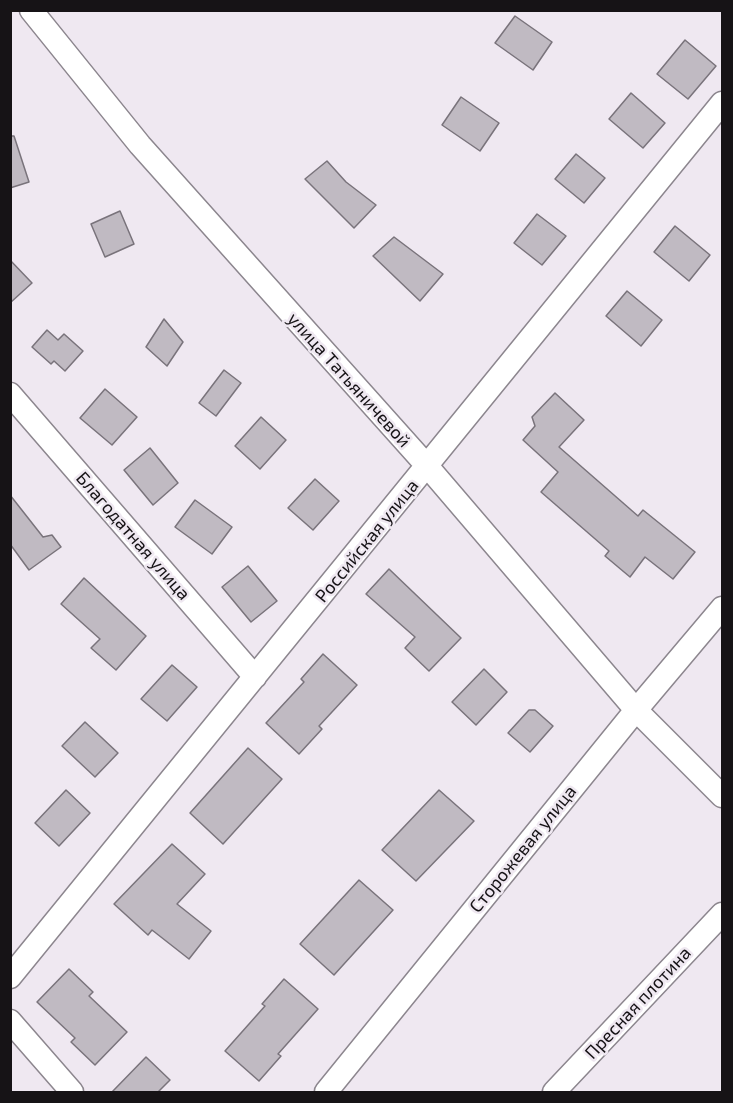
<!DOCTYPE html>
<html>
<head>
<meta charset="utf-8">
<style>
	body { margin:0 }
	#map { position:relative; width:733px; height:1103px; overflow:hidden; background:#efe8f1; font-family:"Exo 2",sans-serif }
	canvas { display:block }
	.frame { position:absolute; inset:0; border:12px solid #161316; pointer-events:none }
</style>
</head>
<body>
<div id="map">
<canvas width="733" height="1103"></canvas>
<div class="frame"></div>
</div>
<script>
const context = document.querySelector('canvas').getContext('2d');
context.lineJoin = 'round';
function paint(path, color) { context.fillStyle = color; context.fill(path, 'evenodd'); }
function strokePath(path, color, width, dash) { context.strokeStyle = color; context.lineWidth = width; context.lineCap = dash ? 'butt' : 'round'; context.setLineDash(dash || []); context.stroke(path); }
function label(font, color, halo, rows, align = 'center') {
  context.font = font + ' "Exo 2",sans-serif'; context.lineWidth = 5; context.setLineDash([]); context.textBaseline = 'middle'; context.strokeStyle = halo; context.fillStyle = color; for (const [text, x, y, turn = 0] of rows) {
    context.save(); context.translate(x, y); context.rotate((+turn || 0) * Math.PI / 180); context.textAlign = isNaN(turn) ? turn : align; if (halo) context.strokeText(text, 0, 0); context.fillText(text, 0, 0); context.restore();
  }
}
const building = new Path2D(`
	M 515,16 L 552,42 L 533,70 L 495,43 Z
	M 685,40 L 716,66 L 688,99 L 657,74 Z
	M 631,93 L 665,123 L 643,148 L 609,119 Z
	M 461,97 L 499,123 L 480,151 L 442,125 Z
	M 10,136 L 14,136 L 29,182 L 10,188 Z
	M 576,154 L 605,178 L 584,203 L 555,179 Z
	M 327,161 L 346,182 L 376,205 L 354,228 L 305,179 Z
	M 120,211 L 134,244 L 105,257 L 91,224 Z
	M 537,214 L 566,236 L 542,265 L 514,243 Z
	M 675,226 L 710,255 L 689,281 L 654,252 Z
	M 394,237 L 443,274 L 420,301 L 373,256 Z
	M 10,260 L 32,283 L 10,303 Z
	M 627,291 L 662,320 L 641,346 L 606,316 Z
	M 164,319 L 183,342 L 167,366 L 146,347 Z
	M 47,330 L 58,340 L 64,334 L 83,351 L 65,371 L 54,361 L 51,364 L 32,347 Z
	M 224,370 L 241,383 L 216,416 L 199,403 Z
	M 105,389 L 137,417 L 112,445 L 80,418 Z
	M 555,393 L 584,420 L 559,447 L 638,516 L 643,510 L 695,552 L 673,579 L 645,557 L 630,577 L 605,556 L 609,551 L 541,492 L 558,472 L 523,440 L 535,426 L 532,417 Z
	M 261,417 L 286,440 L 260,469 L 235,446 Z
	M 150,448 L 178,483 L 153,505 L 124,470 Z
	M 315,479 L 339,501 L 313,530 L 288,508 Z
	M 10,495 L 43,537 L 52,535 L 61,547 L 29,570 L 10,544 Z
	M 195,500 L 232,527 L 212,554 L 175,527 Z
	M 248,566 L 277,601 L 251,622 L 222,587 Z
	M 389,569 L 461,638 L 429,671 L 405,648 L 415,637 L 366,594 Z
	M 84,578 L 146,636 L 116,670 L 91,648 L 100,639 L 61,604 Z
	M 323,654 L 357,685 L 319,726 L 322,729 L 299,754 L 266,723 L 304,682 L 301,679 Z
	M 172,665 L 197,687 L 167,721 L 141,699 Z
	M 484,669 L 507,692 L 476,725 L 452,702 Z
	M 529,710 L 535,710 L 553,726 L 530,752 L 508,733 Z
	M 85,722 L 118,753 L 95,777 L 62,746 Z
	M 248,748 L 282,779 L 223,844 L 190,813 Z
	M 66,790 L 90,813 L 59,846 L 35,823 Z
	M 439,790 L 474,821 L 416,881 L 382,850 Z
	M 172,844 L 205,874 L 177,904 L 211,931 L 189,959 L 152,930 L 148,935 L 114,904 Z
	M 359,880 L 393,910 L 334,975 L 300,944 Z
	M 69,969 L 93,992 L 89,996 L 127,1032 L 95,1065 L 71,1042 L 75,1038 L 37,1002 Z
	M 284,979 L 318,1009 L 278,1054 L 281,1056 L 259,1081 L 225,1051 L 265,1006 L 262,1004 Z
	M 146,1057 L 170,1080 L 158,1092 L 112,1092 Z`);
paint(building, '#c0bac2');
strokePath(building, '#79737b', 1.5);
const street = new Path2D(`
	M 31,10 L 140,145 L 428,467 L 636,710 L 722,796
	M 10,394 L 255,677
	M 10,977 L 722,103
	M 10,1021 L 72,1092
	M 326,1092 L 636,710 L 722,608
	M 554,1092 L 722,914`);
strokePath(street, '#8c868e', 25);
strokePath(street, '#fff', 22);
label('18px', '#161316', '#efe8f1', [
	["улица Татьяничевой",349,380,48],
	["Благодатная улица",133,536,49],
	["Российская улица",367,541,-51],
	["Сторожевая улица",523,849,-51],
	["Пресная плотина",638,1003,-47]
]);
</script>
</body>
</html>
